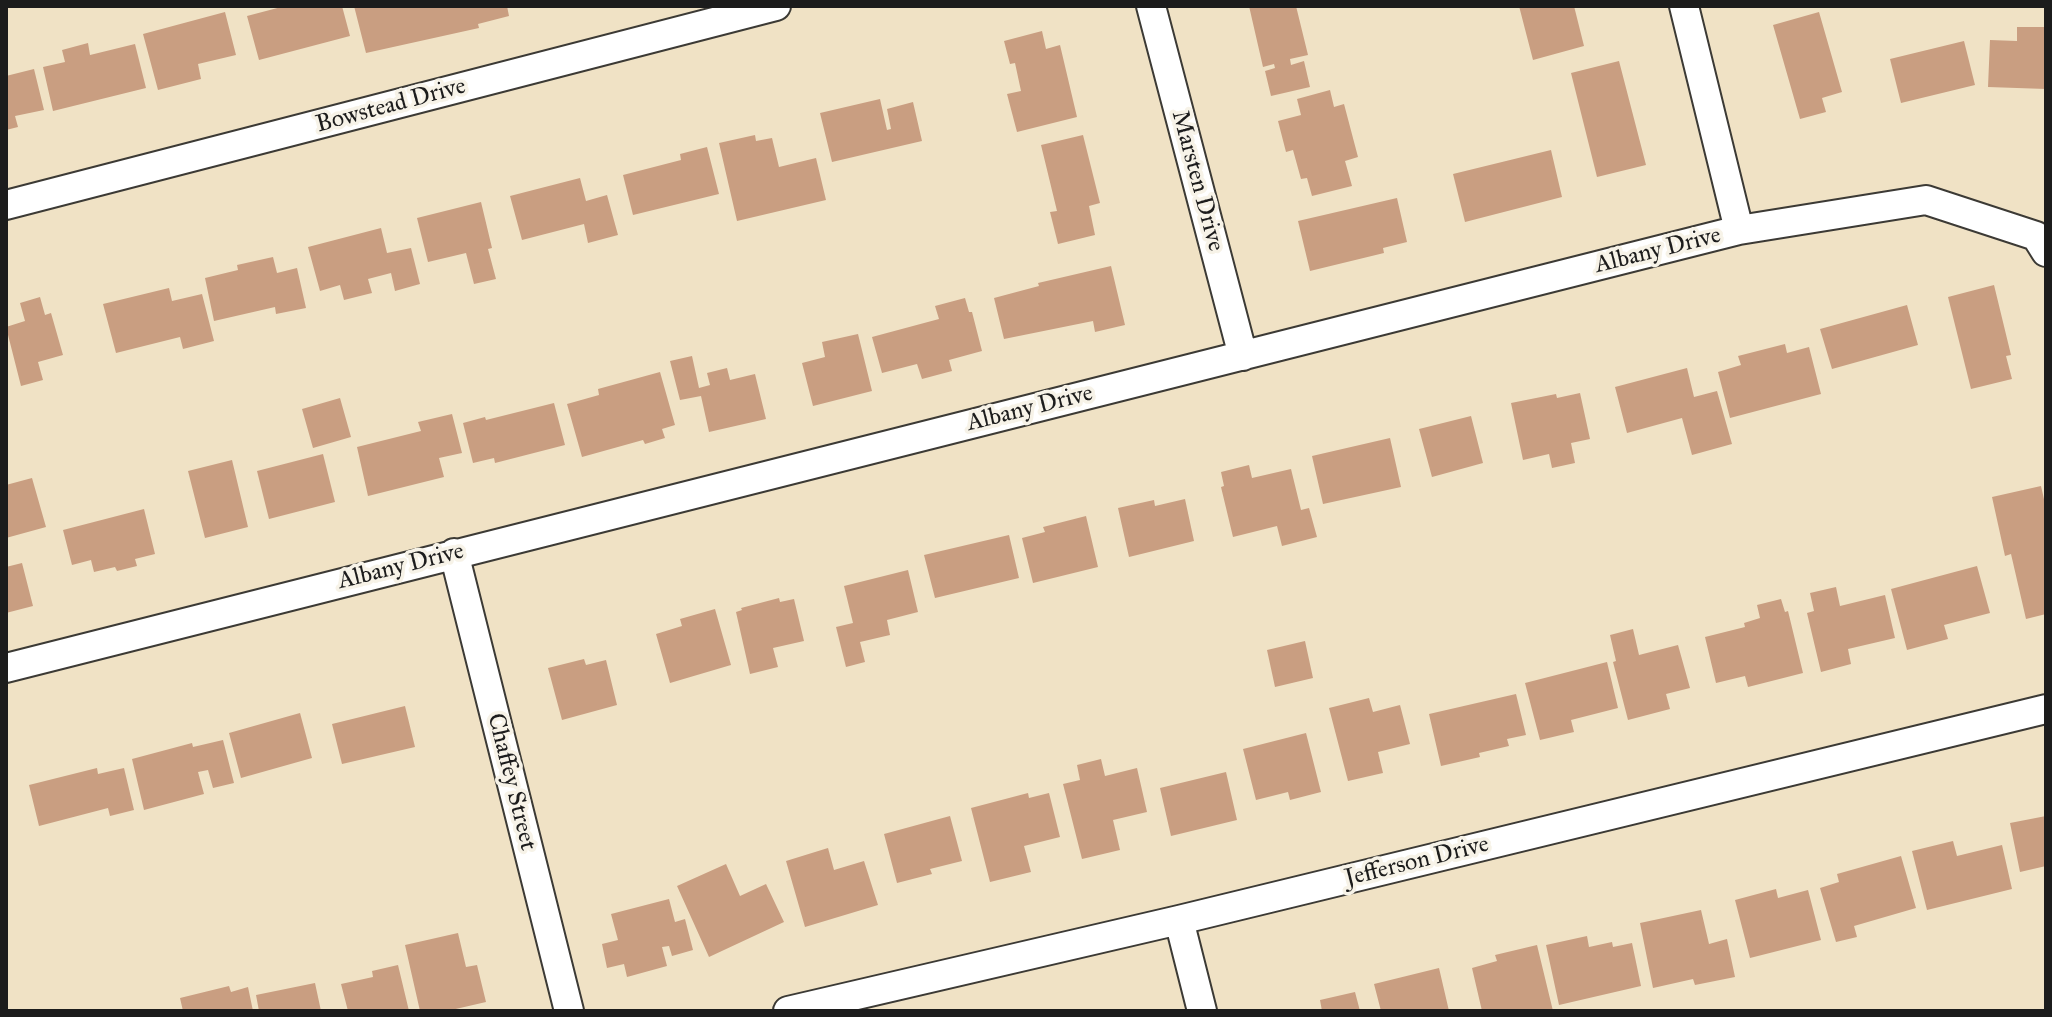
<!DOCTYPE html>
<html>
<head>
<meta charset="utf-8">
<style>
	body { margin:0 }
	#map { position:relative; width:2052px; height:1017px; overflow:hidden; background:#f0e2c5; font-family:"IM FELL Great Primer",serif }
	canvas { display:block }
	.frame { position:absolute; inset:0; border:8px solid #1c1c1c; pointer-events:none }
</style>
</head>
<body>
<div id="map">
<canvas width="2052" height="1017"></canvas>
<div class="frame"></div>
</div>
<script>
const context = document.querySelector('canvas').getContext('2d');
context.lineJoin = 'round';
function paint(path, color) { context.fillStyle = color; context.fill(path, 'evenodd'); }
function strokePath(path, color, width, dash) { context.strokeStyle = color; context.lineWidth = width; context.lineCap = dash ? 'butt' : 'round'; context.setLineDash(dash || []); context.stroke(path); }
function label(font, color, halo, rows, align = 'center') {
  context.font = font + ' "IM FELL Great Primer",serif'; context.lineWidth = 7; context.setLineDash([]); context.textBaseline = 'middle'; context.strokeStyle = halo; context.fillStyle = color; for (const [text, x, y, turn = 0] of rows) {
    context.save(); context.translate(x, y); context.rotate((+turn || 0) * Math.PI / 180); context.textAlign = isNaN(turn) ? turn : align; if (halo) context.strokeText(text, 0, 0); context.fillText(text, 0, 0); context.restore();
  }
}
paint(new Path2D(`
	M 285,6 L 342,6 L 350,36 L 259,60 L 247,16 Z
	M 354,6 L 507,6 L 509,16 L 478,24 L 479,28 L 366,53 Z
	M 1249,6 L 1296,6 L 1308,55 L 1290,59 L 1291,65 L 1304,61 L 1310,87 L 1271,96 L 1265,71 L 1275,68 L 1274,64 L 1263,67 Z
	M 1519,6 L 1574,6 L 1584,46 L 1533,60 Z
	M 225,12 L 236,55 L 198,64 L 201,79 L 158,90 L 143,34 Z
	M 1819,12 L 1842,92 L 1822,98 L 1826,112 L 1800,119 L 1773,25 Z
	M 2017,27 L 2046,27 L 2046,89 L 1988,87 L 1990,40 L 2017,41 Z
	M 1042,31 L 1046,49 L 1060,45 L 1077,117 L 1017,132 L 1007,94 L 1021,91 L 1015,63 L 1010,64 L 1004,41 Z
	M 1964,41 L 1975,85 L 1901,103 L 1890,59 Z
	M 88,43 L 90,55 L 135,44 L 146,88 L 53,111 L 43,67 L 65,62 L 62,50 Z
	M 1619,61 L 1646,165 L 1597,177 L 1571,73 Z
	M 34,69 L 44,110 L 15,116 L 18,127 L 6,130 L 6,76 Z
	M 1330,90 L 1334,107 L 1344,104 L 1358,157 L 1345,161 L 1352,186 L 1312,196 L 1307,178 L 1301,179 L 1293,150 L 1286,152 L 1278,121 L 1301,115 L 1297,99 Z
	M 880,99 L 887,130 L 891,129 L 887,109 L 913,102 L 922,141 L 832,162 L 820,113 Z
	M 755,135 L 756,141 L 772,138 L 779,167 L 816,158 L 826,200 L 737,221 L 719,143 Z
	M 1083,135 L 1100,203 L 1089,206 L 1095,235 L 1058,244 L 1050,212 L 1057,211 L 1041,145 Z
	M 707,147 L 719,194 L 633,215 L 623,175 L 681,160 L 680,154 Z
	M 1551,150 L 1562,197 L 1465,222 L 1453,174 Z
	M 580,178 L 586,201 L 607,195 L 618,235 L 588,243 L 584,224 L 522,240 L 510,196 Z
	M 1397,198 L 1407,242 L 1383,248 L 1384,253 L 1310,271 L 1298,221 Z
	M 481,202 L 492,248 L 488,249 L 496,279 L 474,284 L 466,253 L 428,262 L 417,218 Z
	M 381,228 L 387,253 L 411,248 L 420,284 L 395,291 L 391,273 L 368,279 L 372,293 L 344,300 L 340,285 L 320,291 L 308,247 Z
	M 273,257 L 277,273 L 297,268 L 306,308 L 276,314 L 275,307 L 214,321 L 205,278 L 238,270 L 237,265 Z
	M 1111,266 L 1125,325 L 1095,332 L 1093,321 L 1004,339 L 994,298 L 1039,286 L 1038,283 Z
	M 1994,285 L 2011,355 L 2006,356 L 2012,379 L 1971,389 L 1948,297 Z
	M 169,288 L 172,301 L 202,294 L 214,341 L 183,349 L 180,337 L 116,353 L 103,304 Z
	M 40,297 L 45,315 L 51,313 L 63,355 L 38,362 L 43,380 L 21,386 L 6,327 L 25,321 L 20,303 Z
	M 965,298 L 969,312 L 972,312 L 982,351 L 949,360 L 952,371 L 922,379 L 917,364 L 882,373 L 872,337 L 939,319 L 935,306 Z
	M 1907,305 L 1918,345 L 1832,369 L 1820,329 Z
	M 858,334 L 872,391 L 813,406 L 802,363 L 825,357 L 822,342 Z
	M 1785,344 L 1787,353 L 1809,347 L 1821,394 L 1730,418 L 1718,372 L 1741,365 L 1738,356 Z
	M 692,356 L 699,388 L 710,385 L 707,373 L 727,368 L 730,380 L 755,374 L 766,419 L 709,432 L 701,396 L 680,400 L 670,361 Z
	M 1687,368 L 1694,397 L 1717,391 L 1732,444 L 1692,455 L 1682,418 L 1627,433 L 1615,387 Z
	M 660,372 L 675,425 L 662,429 L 665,438 L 645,444 L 643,440 L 582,457 L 567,404 L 599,395 L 598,389 Z
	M 1580,393 L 1590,439 L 1571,443 L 1575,463 L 1552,468 L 1549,454 L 1523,460 L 1511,403 L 1556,394 L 1557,398 Z
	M 340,398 L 351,437 L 313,448 L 302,409 Z
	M 554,403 L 565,445 L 495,463 L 494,458 L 473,463 L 463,423 L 485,417 L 486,420 Z
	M 452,414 L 462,453 L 439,458 L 444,477 L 368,496 L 357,447 L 421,431 L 418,422 Z
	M 1471,416 L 1483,463 L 1432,477 L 1419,429 Z
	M 1390,438 L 1401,487 L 1323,504 L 1312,456 Z
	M 323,454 L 335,502 L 269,519 L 257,471 Z
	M 232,460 L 248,527 L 205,538 L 188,471 Z
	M 1249,465 L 1252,478 L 1291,469 L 1301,510 L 1309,508 L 1317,537 L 1282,546 L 1277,526 L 1233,537 L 1221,487 L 1224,486 L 1221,472 Z
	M 32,478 L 46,527 L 6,538 L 6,485 Z
	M 2041,486 L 2046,508 L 2046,614 L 2026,619 L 2011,554 L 2005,556 L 1992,497 Z
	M 1185,499 L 1194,541 L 1129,557 L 1118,508 L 1154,500 L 1155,506 Z
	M 144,509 L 155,554 L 135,559 L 137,566 L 117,571 L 115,567 L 94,572 L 91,560 L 72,565 L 63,530 Z
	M 1086,516 L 1098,567 L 1033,583 L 1022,538 L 1045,532 L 1043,527 Z
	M 1009,535 L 1019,578 L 935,598 L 924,555 Z
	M 22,563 L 33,606 L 6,613 L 6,567 Z
	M 1977,566 L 1990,613 L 1944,625 L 1948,639 L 1907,650 L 1891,589 Z
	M 908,570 L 918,612 L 887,620 L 890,635 L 860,642 L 865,662 L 846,667 L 836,627 L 853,623 L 844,586 Z
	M 1836,587 L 1840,606 L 1885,595 L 1895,638 L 1848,649 L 1851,664 L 1821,672 L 1807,613 L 1814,611 L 1810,593 Z
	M 779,598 L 780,602 L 794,599 L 804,641 L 773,648 L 778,667 L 750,674 L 736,612 L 742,610 L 741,608 Z
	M 1781,599 L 1785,612 L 1788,611 L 1803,673 L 1748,687 L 1745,676 L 1716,683 L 1705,637 L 1745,627 L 1744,623 L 1760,618 L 1757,605 Z
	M 715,609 L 731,665 L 670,683 L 656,634 L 682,626 L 680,619 Z
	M 1633,629 L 1639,655 L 1678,645 L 1690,688 L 1666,694 L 1670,709 L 1628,720 L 1613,662 L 1616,661 L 1610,635 Z
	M 1305,641 L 1313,678 L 1275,687 L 1267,650 Z
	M 584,659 L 586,665 L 606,660 L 617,705 L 562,720 L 548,668 Z
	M 1607,662 L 1618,708 L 1571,720 L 1574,732 L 1540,740 L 1525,683 Z
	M 1516,694 L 1526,735 L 1507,739 L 1509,746 L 1479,753 L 1480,757 L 1441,766 L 1429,714 Z
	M 1369,698 L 1373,712 L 1400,705 L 1410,744 L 1378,752 L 1383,773 L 1348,781 L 1329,708 Z
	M 405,706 L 415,747 L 342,764 L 332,724 Z
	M 300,713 L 312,758 L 241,778 L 229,733 Z
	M 1306,733 L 1321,792 L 1290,800 L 1288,792 L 1256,800 L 1243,749 Z
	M 223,740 L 234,783 L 213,788 L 208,770 L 198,772 L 204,794 L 144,810 L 132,759 L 192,743 L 193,747 Z
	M 1101,759 L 1105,776 L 1137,768 L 1147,812 L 1113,820 L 1120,850 L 1082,859 L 1063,784 L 1080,780 L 1077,765 Z
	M 97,768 L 98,774 L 124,768 L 134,810 L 110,816 L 108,808 L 39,826 L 29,785 Z
	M 1226,772 L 1237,820 L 1171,836 L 1160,788 Z
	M 1028,793 L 1029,798 L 1049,793 L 1060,837 L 1024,846 L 1031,872 L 990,882 L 971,808 Z
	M 950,816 L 962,861 L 930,869 L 932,874 L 897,883 L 884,834 Z
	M 2046,816 L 2046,866 L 2020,872 L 2010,823 Z
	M 1953,841 L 1957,856 L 2002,845 L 2012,889 L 1927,910 L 1912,851 Z
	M 828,848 L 834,870 L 864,861 L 878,905 L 805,927 L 786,861 Z
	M 1901,856 L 1916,908 L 1854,926 L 1857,937 L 1836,942 L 1820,888 L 1839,882 L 1837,874 Z
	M 726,864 L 740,896 L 766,884 L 784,922 L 709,957 L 677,886 Z
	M 1776,889 L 1778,898 L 1808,890 L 1821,940 L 1750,958 L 1735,900 Z
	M 669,899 L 675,922 L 685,919 L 693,950 L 672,956 L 669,946 L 662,947 L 667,966 L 627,977 L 624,964 L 607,968 L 602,944 L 618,940 L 611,914 Z
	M 1701,910 L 1709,944 L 1727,939 L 1735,977 L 1695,985 L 1693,979 L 1653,988 L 1640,923 Z
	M 458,933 L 466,967 L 477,965 L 486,1002 L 447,1011 L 420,1011 L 405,945 Z
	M 1587,936 L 1589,947 L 1612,942 L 1613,947 L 1632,943 L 1641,986 L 1559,1005 L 1546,945 Z
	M 1537,945 L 1553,1011 L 1482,1011 L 1472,968 L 1497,961 L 1495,955 Z
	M 398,965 L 409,1011 L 348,1011 L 341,984 L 373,977 L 372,971 Z
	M 1439,968 L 1449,1011 L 1381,1011 L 1374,984 Z
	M 315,983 L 321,1011 L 259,1011 L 256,995 Z
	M 229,986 L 231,992 L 248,987 L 253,1011 L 183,1011 L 180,998 Z
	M 1355,992 L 1360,1011 L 1322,1011 L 1320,1000 Z`), '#c99e81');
const street = new Path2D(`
	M 1151,6 L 1243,356
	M 1684,6 L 1739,230
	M 6,205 L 776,6
	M 454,553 L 569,1011
	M 6,668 L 1739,230 L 1926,200 L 2036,236 L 2046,252
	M 1179,920 L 1202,1011
	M 788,1011 L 1179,920 L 2046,709`);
strokePath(street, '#3c3a35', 32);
strokePath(street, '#fff', 28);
label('24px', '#1c1c1c', '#f7f3e8', [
	["Bowstead Drive",391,106,-15],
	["Marsten Drive",1197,181,75],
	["Albany Drive",1658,251,-14],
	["Albany Drive",1030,409,-14],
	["Albany Drive",401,567,-14],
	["Chaffey Street",511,782,76],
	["Jefferson Drive",1417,862,-14]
]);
</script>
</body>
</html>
